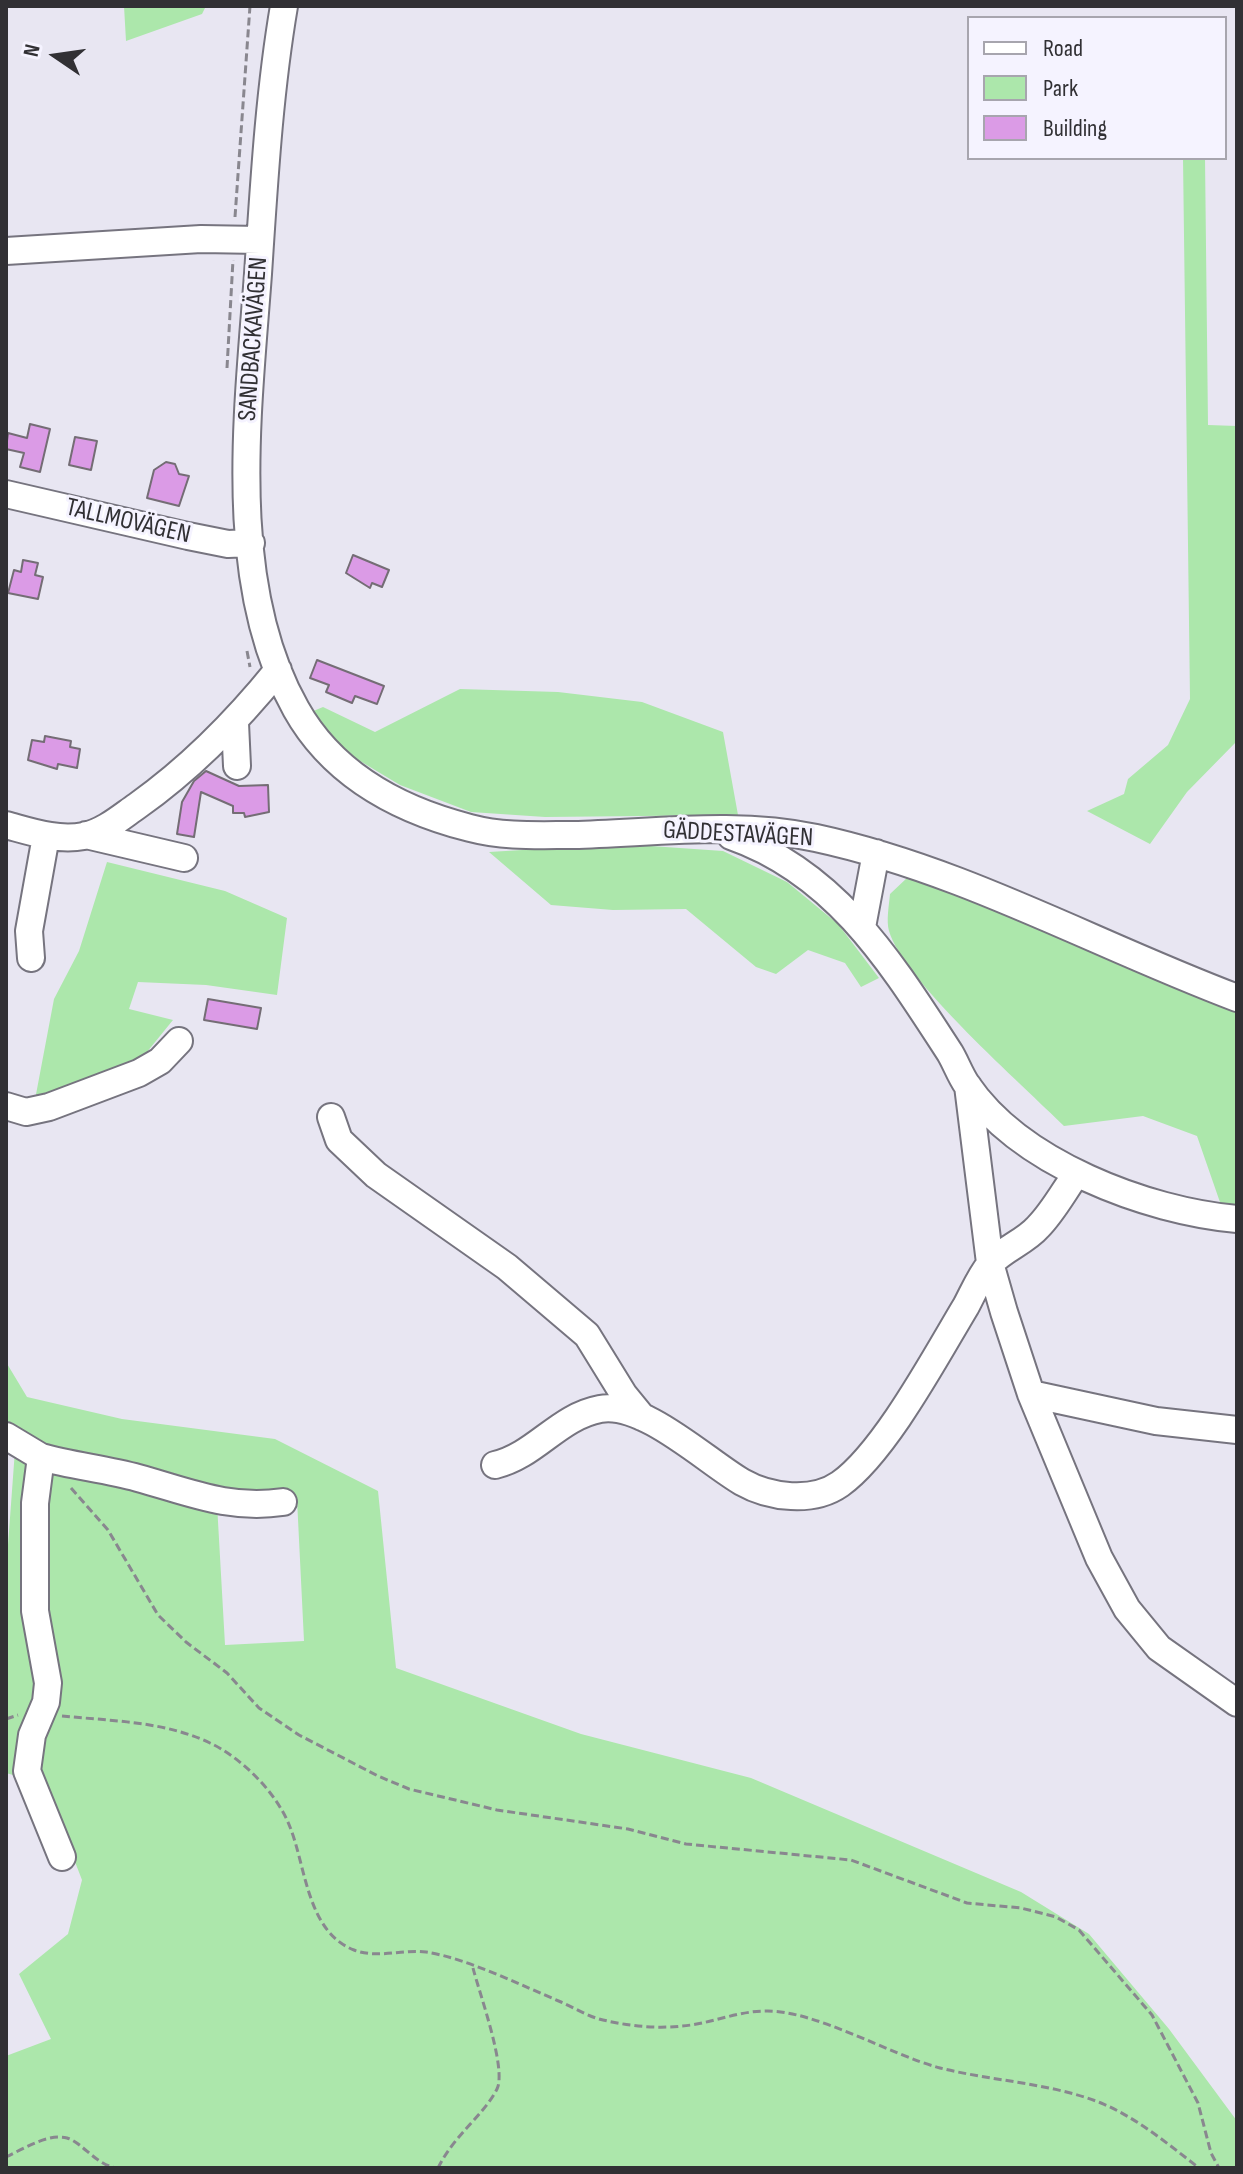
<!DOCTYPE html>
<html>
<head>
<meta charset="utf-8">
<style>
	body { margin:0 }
	#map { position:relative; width:1243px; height:2174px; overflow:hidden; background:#e8e6f2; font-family:"Sofia Sans Condensed",sans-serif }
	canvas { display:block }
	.frame { position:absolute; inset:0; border:8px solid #313034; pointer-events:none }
	.legend { position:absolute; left:967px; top:16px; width:260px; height:144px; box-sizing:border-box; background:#f5f3ff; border:2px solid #a7a5ae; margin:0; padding:10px 14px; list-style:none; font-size:24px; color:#313034 }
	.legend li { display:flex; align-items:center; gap:16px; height:40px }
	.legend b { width:40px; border:2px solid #a7a5ae }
	.north { position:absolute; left:16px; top:16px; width:80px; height:80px; -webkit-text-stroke:6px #f5f3ff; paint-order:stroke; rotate:283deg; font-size:22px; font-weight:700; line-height:32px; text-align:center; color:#313034 }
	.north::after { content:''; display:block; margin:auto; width:28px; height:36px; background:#313034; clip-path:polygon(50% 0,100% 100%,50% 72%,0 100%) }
</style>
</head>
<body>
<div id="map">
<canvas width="1243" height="2174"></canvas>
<div class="frame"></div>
<ul class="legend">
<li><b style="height:10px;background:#fff"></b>Road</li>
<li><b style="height:22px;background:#ace7ab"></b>Park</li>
<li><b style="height:22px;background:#db9be6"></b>Building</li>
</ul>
<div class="north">N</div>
</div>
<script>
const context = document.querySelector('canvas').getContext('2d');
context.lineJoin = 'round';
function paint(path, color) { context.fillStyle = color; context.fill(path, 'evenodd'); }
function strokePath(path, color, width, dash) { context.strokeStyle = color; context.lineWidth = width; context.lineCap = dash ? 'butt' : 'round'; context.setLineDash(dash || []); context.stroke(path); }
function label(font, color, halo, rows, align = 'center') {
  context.font = font + ' "Sofia Sans Condensed",sans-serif'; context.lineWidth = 6; context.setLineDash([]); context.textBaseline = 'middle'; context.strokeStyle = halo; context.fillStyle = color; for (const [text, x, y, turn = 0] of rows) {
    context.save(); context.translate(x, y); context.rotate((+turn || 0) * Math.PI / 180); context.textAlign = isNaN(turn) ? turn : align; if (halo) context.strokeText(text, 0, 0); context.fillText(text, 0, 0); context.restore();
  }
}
paint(new Path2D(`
	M 124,6 L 206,6 L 202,14 L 126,41 Z
	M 1183,158 L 1205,158 L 1208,425 L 1237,426 L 1237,741 L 1187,792 L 1150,844 L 1087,811 L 1124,794 L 1128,779 L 1168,745 L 1190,699 Z
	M 460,689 L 558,692 L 642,702 L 723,732 L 738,815 L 545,817 L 471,812 L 400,785 L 350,755 L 311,712 L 323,707 L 375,732 Z
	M 622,844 L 723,851 L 787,882 L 838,924 L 879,978 L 861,987 L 845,963 L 808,950 L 776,974 L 756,967 L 686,909 L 613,910 L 551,905 L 489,852 Z
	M 107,862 L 225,891 L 287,918 L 277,995 L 206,985 L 138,982 L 129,1009 L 173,1020 L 138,1063 L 34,1105 L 54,999 L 79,951 Z
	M 908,877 L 938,886 L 1237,1006 L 1237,1207 L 1222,1208 L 1197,1136 L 1143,1116 L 1064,1126 C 1024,1086 903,980 889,931 C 886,921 889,905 890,894 Z
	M 6,1362 L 27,1397 L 122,1419 L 275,1439 L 378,1491 L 396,1668 L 581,1734 L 751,1778 L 1021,1892 L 1089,1934 L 1169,2029 L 1237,2121 L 1237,2168 L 6,2168 L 6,2056 L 51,2039 L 19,1974 L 68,1934 L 82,1880 L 45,1784 L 6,1773 L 6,1572 L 15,1450 L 6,1444 ZM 297,1499 L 304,1641 L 225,1645 L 217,1504 Z`), '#ace7ab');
const building = new Path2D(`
	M 30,424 L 50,429 L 40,472 L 20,467 L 24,453 L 6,449 L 8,433 L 27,438 Z
	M 75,437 L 97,441 L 91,470 L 69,465 Z
	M 166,462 L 175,464 L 179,474 L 189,476 L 179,506 L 147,498 L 154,470 Z
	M 353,555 L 389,570 L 382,587 L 372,583 L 370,588 L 346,573 Z
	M 23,560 L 38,563 L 35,575 L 43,577 L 38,599 L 8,593 L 14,570 L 21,572 Z
	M 317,660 L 384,686 L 377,704 L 355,696 L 352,703 L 326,692 L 329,685 L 310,678 Z
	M 45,736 L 71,741 L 70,747 L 80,749 L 77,768 L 58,764 L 57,769 L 28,760 L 32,740 L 44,742 Z
	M 206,771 L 239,786 L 268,785 L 269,812 L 245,817 L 244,813 L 233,813 L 233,806 L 201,792 L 194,837 L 177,834 L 182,802 L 194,781 Z
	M 208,999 L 261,1008 L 257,1029 L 204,1020 Z`);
paint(building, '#db9be6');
strokePath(building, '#746d75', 2);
const minor = new Path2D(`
	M 284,6 C 269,94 264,184 258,274 C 248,411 225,584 296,709 C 333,775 399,810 470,828 C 504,837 538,835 573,835 C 653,833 737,821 816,838 C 964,870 1096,945 1237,998
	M 6,251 L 201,239 L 260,240
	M 6,494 L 188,536 L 228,544 L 251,543
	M 235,723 L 237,766
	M 6,825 C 32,832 57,841 84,836 C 104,832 121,817 137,806 C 192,767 236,722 278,670
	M 86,835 L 184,858
	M 731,836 C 837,873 892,964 950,1053 C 956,1063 960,1075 967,1085 C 1020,1163 1146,1211 1237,1219
	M 862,927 L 876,853
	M 31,958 L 29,931 L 46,836
	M 968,1086 L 990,1263 L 1004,1312 L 1031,1394 L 1099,1558 L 1127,1609 L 1159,1648 L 1237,1703
	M 6,1106 L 26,1112 L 49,1107 L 139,1073 L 160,1061 L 179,1041
	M 331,1117 L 339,1140 L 376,1175 L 507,1267 L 587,1335 L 624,1395 L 642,1417
	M 1031,1394 L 1156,1421 L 1237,1430
	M 6,1436 L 41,1457 L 35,1503 L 35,1611 L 48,1683 L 46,1702 L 32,1735 L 27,1771 L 62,1857
	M 41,1457 C 73,1466 106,1469 138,1478 C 189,1492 229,1510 283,1502
	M 495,1465 C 536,1455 558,1417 600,1409 C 643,1401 706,1461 742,1482 C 770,1498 813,1503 840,1484 C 885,1452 937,1354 966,1306 C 973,1293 980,1276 990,1264 C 1003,1249 1025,1242 1038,1227 C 1053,1212 1064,1191 1077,1173`);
strokePath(minor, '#76747f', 30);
strokePath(new Path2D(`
	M 235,217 L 250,6
	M 227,368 L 233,260
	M 247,651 L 250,667
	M 71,1488 L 108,1530 L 158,1615 L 186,1642 L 227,1673 L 259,1708 L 299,1735 L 378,1776 L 409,1789 L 497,1810 L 628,1829 L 686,1844 L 851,1860 L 967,1903 L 1021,1908 L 1056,1917 L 1079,1930 L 1152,2015 L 1198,2103 L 1211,2153 L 1219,2168
	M 62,1716 C 111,1721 164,1721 210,1743 C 242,1758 277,1793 290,1827 C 306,1867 307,1932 354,1950 C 378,1959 401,1949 426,1952 C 466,1958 523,1986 561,2002 C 575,2008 589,2017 603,2020 C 629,2026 656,2029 682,2026 C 710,2024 737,2011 766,2011 C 815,2010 891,2055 940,2068 C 992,2081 1051,2083 1101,2103 C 1137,2118 1168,2144 1199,2168
	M 6,1719 L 18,1715
	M 6,2157 C 23,2149 48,2133 67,2138 C 83,2143 95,2164 116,2168
	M 134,2168 L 156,2168
	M 438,2168 C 454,2135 484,2115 497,2089 C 507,2069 479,1992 473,1968`), '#89878f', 3, [8, 4]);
strokePath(minor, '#fff', 26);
label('26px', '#313034', '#f5f3ff', [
	["SANDBACKAVÄGEN",254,339,-86],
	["TALLMOVÄGEN",128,522,13],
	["GÄDDESTAVÄGEN",738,835,3]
]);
</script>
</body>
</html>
